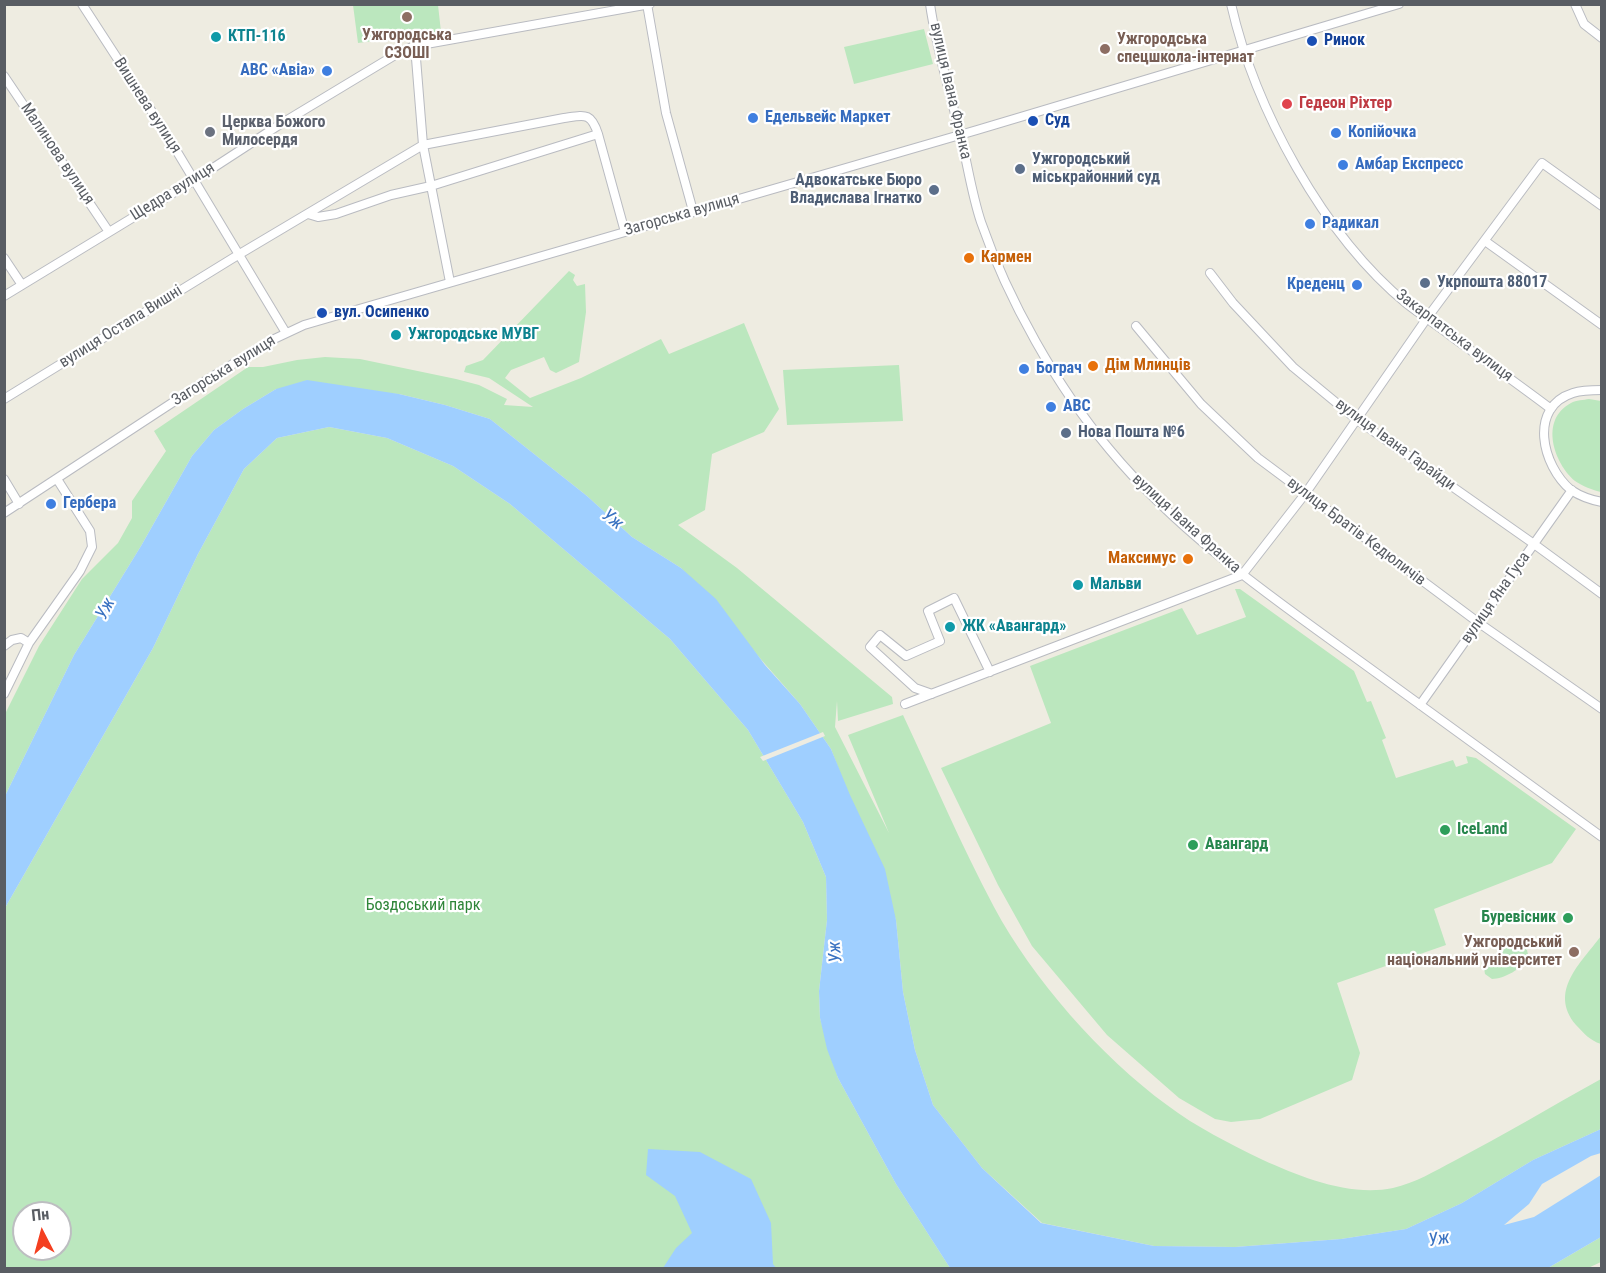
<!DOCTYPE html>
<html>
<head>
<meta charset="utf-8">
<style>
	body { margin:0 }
	#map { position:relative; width:1606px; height:1273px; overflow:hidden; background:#eeece1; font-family:"Roboto Condensed",sans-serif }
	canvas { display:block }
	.frame { position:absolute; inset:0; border:6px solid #595d63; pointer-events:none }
	.north { position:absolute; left:12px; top:1201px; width:60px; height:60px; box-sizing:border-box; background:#fff; border:2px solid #bdbec1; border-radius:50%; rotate:354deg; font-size:16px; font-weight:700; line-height:24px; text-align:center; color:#595d63 }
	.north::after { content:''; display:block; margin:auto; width:21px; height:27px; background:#f43f20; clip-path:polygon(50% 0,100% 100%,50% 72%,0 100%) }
</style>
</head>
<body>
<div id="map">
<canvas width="1606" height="1273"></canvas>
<div class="frame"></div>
<div class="north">Пн</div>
</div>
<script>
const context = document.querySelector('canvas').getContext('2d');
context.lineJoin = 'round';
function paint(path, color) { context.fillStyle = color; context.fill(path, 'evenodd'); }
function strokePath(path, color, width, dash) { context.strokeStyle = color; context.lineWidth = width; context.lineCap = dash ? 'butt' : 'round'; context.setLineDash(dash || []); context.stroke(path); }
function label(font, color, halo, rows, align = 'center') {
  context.font = font + ' "Roboto Condensed",sans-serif'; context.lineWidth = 4.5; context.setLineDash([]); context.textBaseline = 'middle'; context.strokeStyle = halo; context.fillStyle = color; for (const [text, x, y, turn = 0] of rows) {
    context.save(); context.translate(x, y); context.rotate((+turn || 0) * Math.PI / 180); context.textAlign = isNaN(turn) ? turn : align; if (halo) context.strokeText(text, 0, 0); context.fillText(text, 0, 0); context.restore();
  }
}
paint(new Path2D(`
	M 353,5 L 438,5 L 441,32 L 358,43 Z
	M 924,29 L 933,64 L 854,84 L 844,47 Z
	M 569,271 L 575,275 L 573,280 L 577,286 L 585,284 L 586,312 L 579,362 L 556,373 L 550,370 L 544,357 L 511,370 L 505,378 L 530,398 L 581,378 L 661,339 L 669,354 L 744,323 L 779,409 L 764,432 L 712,454 L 705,510 L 678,525 L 737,568 L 892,697 L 893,704 L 838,721 L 837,701 L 835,727 L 889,833 L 848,735 L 903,715 C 933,779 961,845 994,907 C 1032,978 1101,1057 1167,1105 C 1196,1127 1230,1144 1263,1160 C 1301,1177 1350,1197 1393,1188 C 1415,1183 1435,1171 1454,1161 C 1504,1135 1552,1106 1601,1079 L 1601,1129 L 1533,1160 L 1462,1203 L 1406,1229 L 1341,1239 L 1235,1247 L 1154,1246 L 1042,1223 L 982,1168 L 933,1105 L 915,1050 L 903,992 L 896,920 L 831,749 L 800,704 L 681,568 L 632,537 L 587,496 L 490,419 L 445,405 L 399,394 L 276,389 L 243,409 L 214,430 L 192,456 L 141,546 L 74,655 L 5,796 L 5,714 L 39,646 L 82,579 L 118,543 L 132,518 L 132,501 L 166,451 L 154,431 L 248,367 L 263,367 L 297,360 L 325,357 L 360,359 L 456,379 L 479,385 L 507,399 L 504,405 L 533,407 L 489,378 L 464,372 L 466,366 L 483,360 Z
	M 899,365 L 903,421 L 787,425 L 783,370 Z
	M 1589,399 L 1601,401 L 1601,492 C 1593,490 1582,486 1575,481 C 1554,463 1539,420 1571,403 C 1576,400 1584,400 1589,399 Z
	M 329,427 L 387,438 L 453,466 L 510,504 L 670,639 L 748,730 L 803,822 L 826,877 L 827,920 L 819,991 L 820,1018 L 838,1078 L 896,1184 L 950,1268 L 5,1268 L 5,908 L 153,648 L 198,554 L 244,469 L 277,438 ZM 24,1213 L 60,1213 L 60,1249 L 24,1249 Z
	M 1235,589 L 1240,589 L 1354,671 L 1367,702 L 1371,701 L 1386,738 L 1382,740 L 1396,778 L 1453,760 L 1456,767 L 1468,763 L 1466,756 L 1476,758 L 1576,829 L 1552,863 L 1434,909 L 1446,945 L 1337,983 L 1360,1053 L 1352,1080 L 1260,1119 L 1231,1122 L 1215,1119 L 1179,1098 L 1107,1035 L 1032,946 L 998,885 L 941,768 L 1051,723 L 1030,666 L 1182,608 L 1197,635 L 1246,617 Z
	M 1601,936 L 1601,1044 C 1589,1040 1585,1034 1576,1025 C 1548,991 1581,963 1601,936 Z
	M 1510,941 L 1516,941 L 1527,950 L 1529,959 C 1522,968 1504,979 1492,979 L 1485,974 L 1484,968 L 1504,944 Z
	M 1601,1237 L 1601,1262 L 1588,1268 L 1548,1268 Z`), '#bbe7be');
paint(new Path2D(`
	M 307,380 L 399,394 L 445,405 L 490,419 L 587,496 L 632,537 L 681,568 L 716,599 L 765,665 L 800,704 L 831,749 L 850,795 L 885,869 L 896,920 L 903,992 L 915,1050 L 933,1105 L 982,1168 L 1041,1223 L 1154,1246 L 1235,1247 L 1341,1239 L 1406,1229 L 1462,1203 L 1533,1160 L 1601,1129 L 1601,1153 L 1591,1156 L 1542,1184 L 1529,1204 L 1504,1225 L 1534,1217 L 1601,1175 L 1601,1237 L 1548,1268 L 950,1268 L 896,1184 L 838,1078 L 827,1049 L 820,1018 L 819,991 L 827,920 L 826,877 L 803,822 L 748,730 L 670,639 L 510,504 L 453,466 L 387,438 L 329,427 L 277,438 L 244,469 L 198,554 L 153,648 L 5,908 L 5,796 L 74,655 L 141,546 L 192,456 L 214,430 L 243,409 L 276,389 Z
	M 648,1149 L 700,1152 L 751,1179 L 771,1223 L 773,1264 L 776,1268 L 663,1268 L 676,1248 L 692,1233 L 675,1196 L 646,1175 Z`), '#9fcfff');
paint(new Path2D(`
	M 823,732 L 825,736 L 763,761 L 760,757 Z`), '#eeece1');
const minor = new Path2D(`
	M 82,4 L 167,135 L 286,333
	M 647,4 L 666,113 L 693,211
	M 930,4 C 936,47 949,88 959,130 C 967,160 971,192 981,222 C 1008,300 1057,387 1110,450 C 1178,532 1267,594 1353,656 C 1436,716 1519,776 1602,837
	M 1231,4 C 1255,109 1323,235 1407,304 C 1421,315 1437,325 1451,336 C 1484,360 1518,384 1551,409
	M 1575,4 L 1584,24 L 1602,38
	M 415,46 L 423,145 L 450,282
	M 4,76 L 109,232
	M 308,214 L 318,217 L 336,214 L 391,195 L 431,186 L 598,134
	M 1485,241 L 1602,325
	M 4,258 L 22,285
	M 1210,273 L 1233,303 L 1293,367 L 1356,419 L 1534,544 L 1602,594
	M 4,296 L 193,181 L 279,125 L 400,52 L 415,46 L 650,4
	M 1136,326 L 1201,404 L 1258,458 L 1479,623 L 1602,709
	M 1602,390 C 1592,390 1582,390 1573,393 C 1528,407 1542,466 1571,490 C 1580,496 1591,500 1602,502
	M 4,399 L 238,255 L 423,145 L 564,118 C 585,115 591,112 598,134 L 625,232
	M 4,479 L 19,504
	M 4,513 L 210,378 L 272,340 L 304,325 L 977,130 L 1399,4
	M 4,646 L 12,640 L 21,638 L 29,643
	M 4,694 L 29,643 L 80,571 L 92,547 L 90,531 L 57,479
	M 932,694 L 915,688 L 870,647 L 880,635 L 906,656 L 940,641 L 928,611 L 954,598 L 990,672
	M 905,704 L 1242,575 L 1305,494 L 1427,318 L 1542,163 L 1602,206
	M 1420,705 L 1572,490`);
strokePath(minor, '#b9bbc1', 10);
strokePath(minor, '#fff', 8);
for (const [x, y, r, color] of [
	[407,17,6,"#8d6e63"],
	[216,37,6,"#0f9aa8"],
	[1312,41,6,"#1a4fb4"],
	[1105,49,6,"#8d6e63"],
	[327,71,6,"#3f7fe0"],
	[1287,104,6,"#e0444e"],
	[753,118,6,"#3f7fe0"],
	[1033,121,6,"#1a4fb4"],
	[210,132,6,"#6b7280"],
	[1336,133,6,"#3f7fe0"],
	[1343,165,6,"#3f7fe0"],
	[1020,169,6,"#5c6f8a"],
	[934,190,6,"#5c6f8a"],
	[1310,224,6,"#3f7fe0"],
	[969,258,6,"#e8710a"],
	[1425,283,6,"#5c6f8a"],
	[1357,285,6,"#3f7fe0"],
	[322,313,6,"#1a4fb4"],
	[396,335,6,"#0f9aa8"],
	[1093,366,6,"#e8710a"],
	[1024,369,6,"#3f7fe0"],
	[1051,407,6,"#3f7fe0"],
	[1066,433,6,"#5c6f8a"],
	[51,504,6,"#3f7fe0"],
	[1188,559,6,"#e8710a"],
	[1078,585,6,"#0f9aa8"],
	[950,627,6,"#0f9aa8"],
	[1445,830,6,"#2e9e5b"],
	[1193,845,6,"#2e9e5b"],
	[1568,918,6,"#2e9e5b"],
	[1574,952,6,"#8d6e63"]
]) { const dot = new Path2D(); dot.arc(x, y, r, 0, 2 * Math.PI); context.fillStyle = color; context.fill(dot); strokePath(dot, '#fff', 2); }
label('bold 16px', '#785e54', '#fff', [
	["Ужгородська",407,36],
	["СЗОШІ",407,54],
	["Ужгородська",1117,40,"left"],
	["спецшкола-інтернат",1117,58,"left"],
	["Ужгородський",1562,943,"right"],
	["національний університет",1562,961,"right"]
]);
label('bold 16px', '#0d838f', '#fff', [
	["КТП-116",228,37],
	["Ужгородське МУВГ",408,335],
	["Мальви",1090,585],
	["ЖК «Авангард»",962,627]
], 'left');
label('bold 16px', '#164399', '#fff', [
	["Ринок",1324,41],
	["Суд",1045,121],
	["вул. Осипенко",334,313]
], 'left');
label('bold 16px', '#366cbe', '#fff', [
	["ABC «Авіа»",315,71,"right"],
	["Едельвейс Маркет",765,118],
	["Копійочка",1348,133],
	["Амбар Експресс",1355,165],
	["Радикал",1322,224],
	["Креденц",1345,285,"right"],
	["Бограч",1036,369],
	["ABC",1063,407],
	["Гербера",63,504]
], 'left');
label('16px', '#595d63', '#fff', [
	["вулиця Івана Франка",950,91,77],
	["Вишнева вулиця",147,106,57],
	["Малинова вулиця",57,154,56],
	["Щедра вулиця",173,192,-32],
	["Загорська вулиця",682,215,-16],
	["вулиця Остапа Вишні",121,327,-32],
	["Закарпатська вулиця",1454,336,37],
	["Загорська вулиця",224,371,-32],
	["вулиця Івана Гарайди",1395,445,36],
	["вулиця Івана Франка",1186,524,42],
	["вулиця Братів Кедюличів",1356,532,37],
	["вулиця Яна Гуса",1496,598,-55]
]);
label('bold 16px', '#be3a42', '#fff', [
	["Гедеон Ріхтер",1299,104]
], 'left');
label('bold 16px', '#5b616d', '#fff', [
	["Церква Божого",222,123],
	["Милосердя",222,141]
], 'left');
label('bold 16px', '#4e5e75', '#fff', [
	["Ужгородський",1032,160],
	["міськрайонний суд",1032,178],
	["Адвокатське Бюро",922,181,"right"],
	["Владислава Ігнатко",922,199,"right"],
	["Укрпошта 88017",1437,283],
	["Нова Пошта №6",1078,433]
], 'left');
label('bold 16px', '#c56008', '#fff', [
	["Кармен",981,258],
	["Дім Млинців",1105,366],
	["Максимус",1176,559,"right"]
], 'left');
label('bold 16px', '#27864d', '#fff', [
	["IceLand",1457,830],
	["Авангард",1205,845],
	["Буревісник",1556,918,"right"]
], 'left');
label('16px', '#2e8538', '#fff', [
	["Боздоський парк",423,906]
]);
label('italic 18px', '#3972c1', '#fff', [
	["Уж",612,520,38],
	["Уж",106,609,-62],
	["Уж",836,952,-95],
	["Уж",1439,1240,-9]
]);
</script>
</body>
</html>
